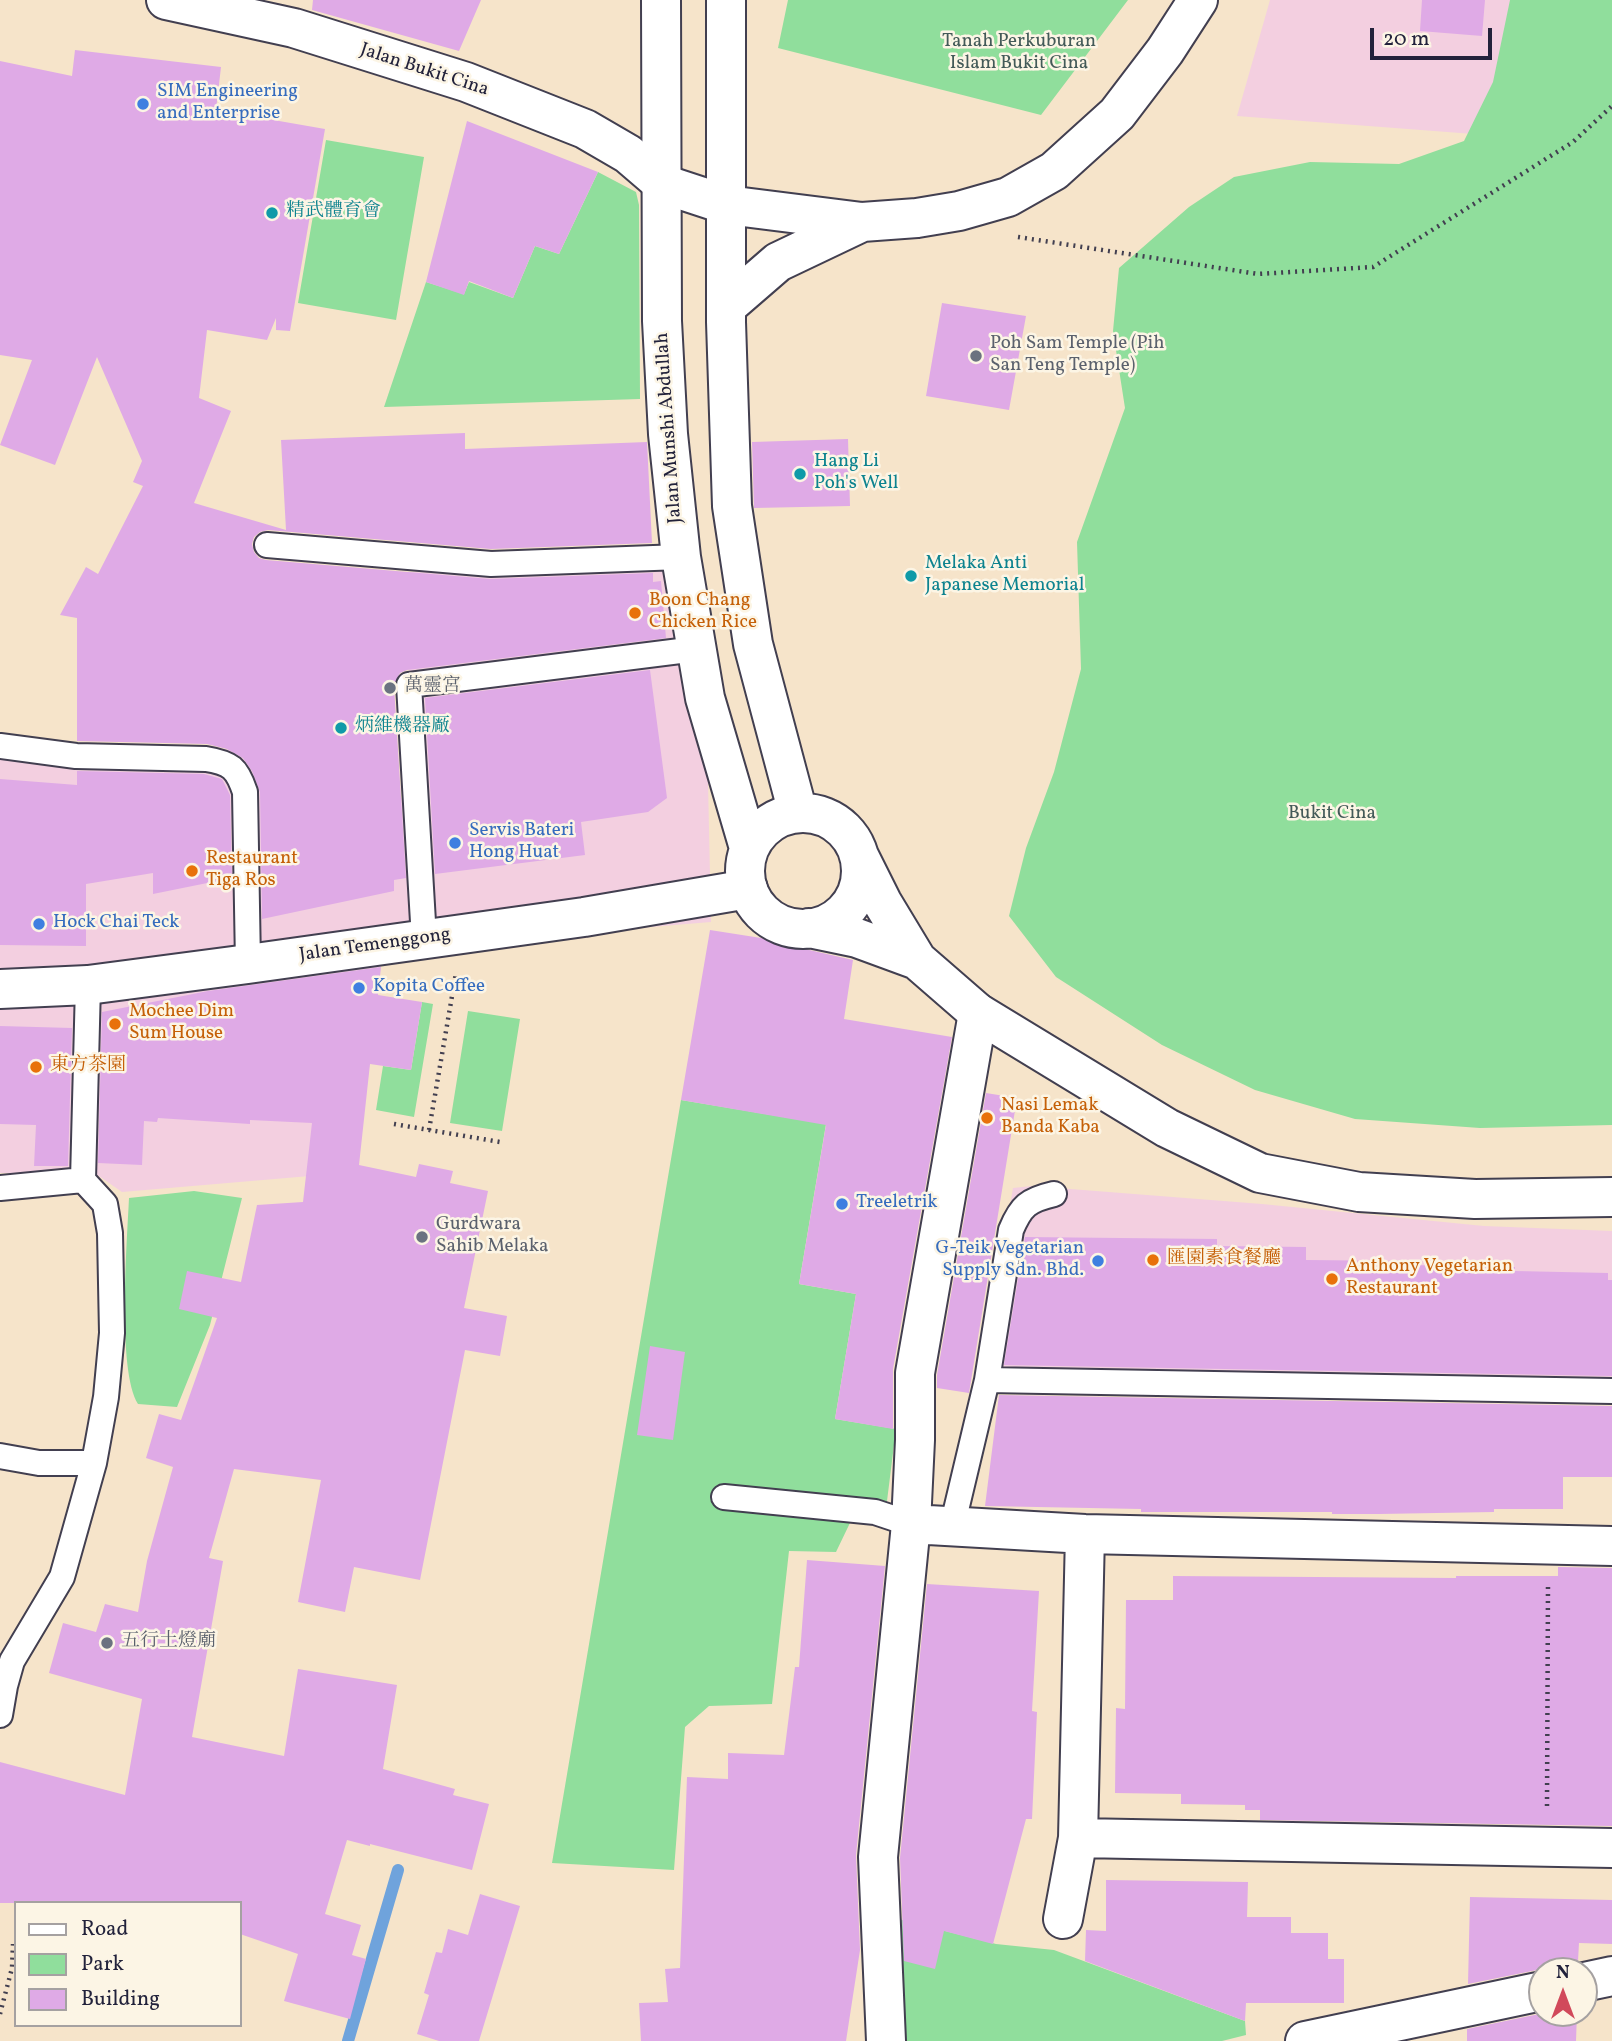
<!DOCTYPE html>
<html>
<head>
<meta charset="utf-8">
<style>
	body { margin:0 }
	#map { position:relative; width:1612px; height:2041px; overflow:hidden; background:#f6e4ca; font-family:Vollkorn,serif }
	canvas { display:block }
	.legend { position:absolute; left:14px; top:1901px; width:228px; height:126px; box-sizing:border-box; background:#fcf5e5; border:2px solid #a5a1a1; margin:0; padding:9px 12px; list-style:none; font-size:21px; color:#22223b }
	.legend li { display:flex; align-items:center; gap:14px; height:35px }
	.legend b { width:35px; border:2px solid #a5a1a1 }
	.north { position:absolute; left:1528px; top:1957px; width:70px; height:70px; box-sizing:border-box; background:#fcf5e5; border:2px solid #a5a1a1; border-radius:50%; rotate:0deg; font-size:19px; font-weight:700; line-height:28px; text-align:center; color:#22223b }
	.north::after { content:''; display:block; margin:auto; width:24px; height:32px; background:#d1495b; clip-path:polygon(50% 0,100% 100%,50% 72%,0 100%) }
	.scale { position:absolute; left:1370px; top:28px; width:122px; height:32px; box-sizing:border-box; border:4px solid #22223b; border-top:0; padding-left:9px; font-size:21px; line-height:24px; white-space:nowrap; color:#22223b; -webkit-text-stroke:5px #fcf5e5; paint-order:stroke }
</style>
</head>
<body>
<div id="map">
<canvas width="1612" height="2041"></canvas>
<ul class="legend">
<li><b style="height:9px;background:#fff"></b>Road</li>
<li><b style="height:19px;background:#90de9c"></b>Park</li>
<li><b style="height:19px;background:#dfaae6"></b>Building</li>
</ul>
<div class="north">N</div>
<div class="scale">20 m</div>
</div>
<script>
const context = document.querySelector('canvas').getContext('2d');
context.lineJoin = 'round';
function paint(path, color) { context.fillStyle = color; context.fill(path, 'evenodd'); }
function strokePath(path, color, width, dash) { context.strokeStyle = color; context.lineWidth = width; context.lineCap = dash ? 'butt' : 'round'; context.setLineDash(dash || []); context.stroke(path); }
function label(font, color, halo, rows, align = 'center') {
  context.font = font + ' Vollkorn,"Noto Serif SC",serif'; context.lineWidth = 5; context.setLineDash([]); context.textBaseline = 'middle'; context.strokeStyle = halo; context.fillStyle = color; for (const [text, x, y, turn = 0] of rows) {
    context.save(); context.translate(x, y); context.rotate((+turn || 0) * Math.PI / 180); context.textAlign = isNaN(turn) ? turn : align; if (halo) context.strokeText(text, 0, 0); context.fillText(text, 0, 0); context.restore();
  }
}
paint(new Path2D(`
	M 1270,0 L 1524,0 L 1513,137 L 1237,116 Z
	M 673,569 L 707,735 L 711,922 L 530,937 L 381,964 L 357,1172 L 122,1192 L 96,1174 L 0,1173 L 0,735 L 108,748 L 199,747 L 298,755 L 330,798 L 407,798 L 409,678 L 405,572 Z
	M 1032,1186 L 1262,1204 L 1484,1226 L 1612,1231 L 1612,1396 L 980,1382 L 1013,1188 Z`), '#f3cfe0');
paint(new Path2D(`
	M 788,0 L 1128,0 L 1041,115 L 778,48 Z
	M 1510,0 L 1612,0 L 1612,1125 L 1480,1128 L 1355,1119 L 1255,1090 L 1162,1045 L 1056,977 L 1009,916 L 1026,848 L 1054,772 L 1081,669 L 1077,542 L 1125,408 L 1113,331 L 1119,268 L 1189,207 L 1234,177 L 1310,162 L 1399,164 L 1464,141 L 1493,82 Z
	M 326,140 L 424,157 L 396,320 L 298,303 Z
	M 598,172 L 636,192 L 639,205 L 640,399 L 384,407 L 426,282 L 464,294 L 469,282 L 513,298 L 535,246 L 559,254 Z
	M 422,1002 L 433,1004 L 414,1117 L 376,1110 L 383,1066 L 411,1070 Z
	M 468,1011 L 520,1019 L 502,1131 L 450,1123 Z
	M 681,1100 L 826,1124 L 799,1284 L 856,1294 L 835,1419 L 896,1429 L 887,1501 L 861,1500 L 836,1552 L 789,1551 L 772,1704 L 709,1706 L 685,1727 L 674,1870 L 552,1863 Z
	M 194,1191 L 242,1198 L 210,1325 L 177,1407 L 138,1404 C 117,1370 127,1242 129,1198 Z
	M 887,1916 L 996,1944 L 1054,1950 L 1245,2021 L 1246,2035 L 1222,2041 L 904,2041 Z`), '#90de9c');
strokePath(new Path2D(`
	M 348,2041 L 398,1870`), '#6fa3dc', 12);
paint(new Path2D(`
	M 313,0 L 481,0 L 459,51 L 312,10 Z
	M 1422,0 L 1485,0 L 1482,36 L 1420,31 Z
	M 75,50 L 221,67 L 216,110 L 325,129 L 290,331 L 276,330 L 276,318 L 267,340 L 207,330 L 199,398 L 231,411 L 194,503 L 286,530 L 281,440 L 465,433 L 465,449 L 647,442 L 652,543 L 491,549 L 268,530 L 260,532 L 254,537 L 252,544 L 254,552 L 259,558 L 266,560 L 490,579 L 653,573 L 653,582 L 661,581 L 666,638 L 407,670 L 400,673 L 394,686 L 406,878 L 394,880 L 394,891 L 262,919 L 260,792 L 252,771 L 243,758 L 227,749 L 207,744 L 77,741 L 77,618 L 60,615 L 86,567 L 98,574 L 143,486 L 133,482 L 142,461 L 97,357 L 55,465 L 0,445 L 32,360 L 0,355 L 0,61 L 72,76 Z
	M 467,121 L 598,172 L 559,254 L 535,246 L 513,298 L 469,281 L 464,295 L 426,282 Z
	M 942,303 L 1026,316 L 1009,410 L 926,396 Z
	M 848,439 L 850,506 L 754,508 L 752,442 Z
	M 650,670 L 667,798 L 648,812 L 581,822 L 585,855 L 435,874 L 425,698 Z
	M 77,771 L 204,774 L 222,779 L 230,795 L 232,878 L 153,894 L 153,873 L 86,884 L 86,946 L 0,945 L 0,779 L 77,785 Z
	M 710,930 L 793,943 L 805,949 L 853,960 L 844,1019 L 952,1037 L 893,1369 L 893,1429 L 835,1419 L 856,1294 L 799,1284 L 826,1125 L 681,1100 Z
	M 381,967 L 378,995 L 422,1002 L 411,1070 L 370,1064 L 359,1165 L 416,1177 L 419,1164 L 453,1171 L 450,1183 L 488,1191 L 464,1308 L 507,1316 L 500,1356 L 465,1350 L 420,1580 L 354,1567 L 345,1612 L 298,1602 L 321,1480 L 234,1469 L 209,1558 L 223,1561 L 192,1737 L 284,1756 L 298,1669 L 397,1685 L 383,1769 L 455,1789 L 453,1795 L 489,1804 L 472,1870 L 370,1844 L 370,1846 L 347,1840 L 325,1914 L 361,1925 L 352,1955 L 366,1959 L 350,2019 L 284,2001 L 298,1954 L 240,1934 L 240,1903 L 0,1903 L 0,1762 L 125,1795 L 142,1699 L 49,1673 L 63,1623 L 96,1632 L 105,1604 L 138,1612 L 147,1561 L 173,1467 L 146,1458 L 159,1414 L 181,1420 L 217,1318 L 179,1309 L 187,1271 L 241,1282 L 257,1205 L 303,1202 L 312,1123 L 250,1120 L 250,1124 L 158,1118 L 157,1122 L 144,1121 L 142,1165 L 98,1163 L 102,1012 L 208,991 Z
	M 0,1026 L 72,1028 L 68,1166 L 34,1166 L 36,1125 L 0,1124 Z
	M 986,1093 L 1017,1098 L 969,1393 L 937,1388 L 937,1375 Z
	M 1025,1237 L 1217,1239 L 1217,1246 L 1306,1247 L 1306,1260 L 1408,1261 L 1408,1265 L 1515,1267 L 1515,1271 L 1608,1273 L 1608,1280 L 1612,1280 L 1612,1376 L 1004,1365 Z
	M 650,1346 L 685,1352 L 673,1440 L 637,1435 Z
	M 999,1395 L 1612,1406 L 1612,1477 L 1563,1477 L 1563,1509 L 1494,1509 L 1494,1512 L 1379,1514 L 1332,1514 L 1332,1512 L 1141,1512 L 1141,1509 L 985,1506 Z
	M 807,1560 L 885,1566 L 856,1855 L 860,1950 L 846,2041 L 641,2041 L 639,2003 L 668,2002 L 665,1969 L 680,1968 L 687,1777 L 728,1779 L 728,1753 L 784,1755 L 795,1667 L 799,1667 Z
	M 1558,1567 L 1612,1568 L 1612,1826 L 1260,1820 L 1260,1810 L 1245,1810 L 1245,1805 L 1181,1804 L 1181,1794 L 1115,1793 L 1116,1708 L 1125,1709 L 1126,1600 L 1173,1600 L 1173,1576 L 1456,1578 L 1456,1576 L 1558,1576 Z
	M 927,1584 L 1039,1591 L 1032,1711 L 1037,1712 L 1032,1819 L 1026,1819 L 993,1944 L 944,1931 L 935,1969 L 904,1961 L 900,1858 Z
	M 1106,1880 L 1248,1882 L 1247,1917 L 1291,1917 L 1291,1933 L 1328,1933 L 1328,1959 L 1344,1959 L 1344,2003 L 1246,2003 L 1245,2021 L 1085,1961 L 1086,1930 L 1106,1931 Z
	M 480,1894 L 520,1906 L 479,2041 L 439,2041 L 417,2034 L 429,1995 L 424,1993 L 436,1952 L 442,1953 L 448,1929 L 468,1935 Z
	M 1470,1897 L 1612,1900 L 1612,1944 L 1579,1943 L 1578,1961 L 1570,1965 L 1566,1971 L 1537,1970 L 1468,1984 Z
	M 1544,2013 L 1577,2013 L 1576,2041 L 1467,2041 L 1467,2029 Z`), '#dfaae6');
const lane = new Path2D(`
	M 267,545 L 491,564 L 681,557
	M 0,746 L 76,756 L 206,759 C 231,763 237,768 245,792 L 248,964
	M 424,939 L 409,685 L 696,649
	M 0,1188 L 83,1180
	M 987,1380 L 1612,1391
	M 0,1456 L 39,1463 L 94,1463
	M 724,1497 L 875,1512 L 911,1524
	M 952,1527 L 987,1380 L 1011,1230 C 1021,1206 1028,1200 1054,1194
	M 0,1715 L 5,1686 L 12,1661 L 62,1577 L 94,1463 L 106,1397 L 112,1333 L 110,1233 L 105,1204 L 83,1180 L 88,985`);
const street = new Path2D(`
	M 166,0 L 294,28 L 466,82 L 585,129 L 628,154 L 663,184
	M 911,1524 L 1085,1534 L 1612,1546
	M 1078,1838 L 1085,1534
	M 1063,1919 L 1078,1838 L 1612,1848
	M 1584,1982 L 1612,1976
	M 886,2041 L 878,1857 L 911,1524 L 915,1440 L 915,1373 L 978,1013
	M 1305,2041 L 1542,1991`);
const secondary = new Path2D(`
	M 663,184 L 727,205 L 862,222 L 917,218 L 959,211 L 1008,197 L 1054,171 L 1117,114 L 1165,51 L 1198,0
	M 726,307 L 778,262 L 862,222
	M 0,989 L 88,985 L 248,964 L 584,917 L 748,889`);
const primary = new Path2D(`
	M 661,0 L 662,321 L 668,434 L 681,557 L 705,698 L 749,848
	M 726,0 L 726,322 L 732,506 L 753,644 L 798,813
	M745 871a58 58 0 1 1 116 0a58 58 0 1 1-116 0Z
	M 859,856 L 882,902 L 917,960 L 978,1013 L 1167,1128 L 1260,1173 L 1359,1192 L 1475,1199 L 1612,1197
	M 809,928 L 857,938 L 917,960`);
strokePath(lane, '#423f50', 28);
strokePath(street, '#423f50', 42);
strokePath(secondary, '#423f50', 42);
strokePath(primary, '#423f50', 42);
strokePath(new Path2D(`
	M 1018,237 L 1258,274 L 1373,267 L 1573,142 L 1612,106
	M 394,1124 L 500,1142
	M 429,1130 L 456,973
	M 1547,1806 L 1548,1584
	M 0,2014 L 12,1968 L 13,1944`), '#423f50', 4.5, [2, 5]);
strokePath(lane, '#fff', 24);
strokePath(street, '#fff', 38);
strokePath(secondary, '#fff', 38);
strokePath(primary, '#fff', 38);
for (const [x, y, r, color] of [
	[143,104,7,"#3f7fe0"],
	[272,213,7,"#0f9aa8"],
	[976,356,7,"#6b7280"],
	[800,474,7,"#0f9aa8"],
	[911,576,7,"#0f9aa8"],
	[635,613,7,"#e8710a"],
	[390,688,7,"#6b7280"],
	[341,728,7,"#0f9aa8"],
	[455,843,7,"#3f7fe0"],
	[192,871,7,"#e8710a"],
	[39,924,7,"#3f7fe0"],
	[359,988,7,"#3f7fe0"],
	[115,1024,7,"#e8710a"],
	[36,1067,7,"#e8710a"],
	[987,1118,7,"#e8710a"],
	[842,1204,7,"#3f7fe0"],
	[422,1237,7,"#6b7280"],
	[1153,1260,7,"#e8710a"],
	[1098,1261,7,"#3f7fe0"],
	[1332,1279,7,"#e8710a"],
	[107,1643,7,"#6b7280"]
]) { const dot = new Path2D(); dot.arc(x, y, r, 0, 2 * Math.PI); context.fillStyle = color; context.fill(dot); strokePath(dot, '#fcf5e5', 2.5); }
label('19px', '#435a58', '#fcf5e5', [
	["Tanah Perkuburan",1019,43],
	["Islam Bukit Cina",1019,65],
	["Bukit Cina",1332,815]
]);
label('19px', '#22223b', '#fcf5e5', [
	["Jalan Bukit Cina",424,71,18],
	["Jalan Munshi Abdullah",670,428,-94],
	["Jalan Temenggong",375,946,-8]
]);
label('19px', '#366cbe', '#fcf5e5', [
	["SIM Engineering",157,93],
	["and Enterprise",157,115],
	["Servis Bateri",469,832],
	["Hong Huat",469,854],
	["Hock Chai Teck",53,924],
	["Kopita Coffee",373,988],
	["Treeletrik",856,1204],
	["G-Teik Vegetarian",1084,1250,"right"],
	["Supply Sdn. Bhd.",1084,1272,"right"]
], 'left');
label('19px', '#0d838f', '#fcf5e5', [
	["精武體育會",286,213],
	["Hang Li",814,463],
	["Poh's Well",814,485],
	["Melaka Anti",925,565],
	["Japanese Memorial",925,587],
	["炳維機器厰",355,728]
], 'left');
label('19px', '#5b616d', '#fcf5e5', [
	["Poh Sam Temple (Pih",990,345],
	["San Teng Temple)",990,367],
	["萬靈宮",404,688],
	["Gurdwara",436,1226],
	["Sahib Melaka",436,1248],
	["五行土燈廟",121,1643]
], 'left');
label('19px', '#c56008', '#fcf5e5', [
	["Boon Chang",649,602],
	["Chicken Rice",649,624],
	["Restaurant",206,860],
	["Tiga Ros",206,882],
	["Mochee Dim",129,1013],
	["Sum House",129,1035],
	["東方茶園",50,1067],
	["Nasi Lemak",1001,1107],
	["Banda Kaba",1001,1129],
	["匯園素食餐廳",1167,1260],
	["Anthony Vegetarian",1346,1268],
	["Restaurant",1346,1290]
], 'left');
</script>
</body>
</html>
